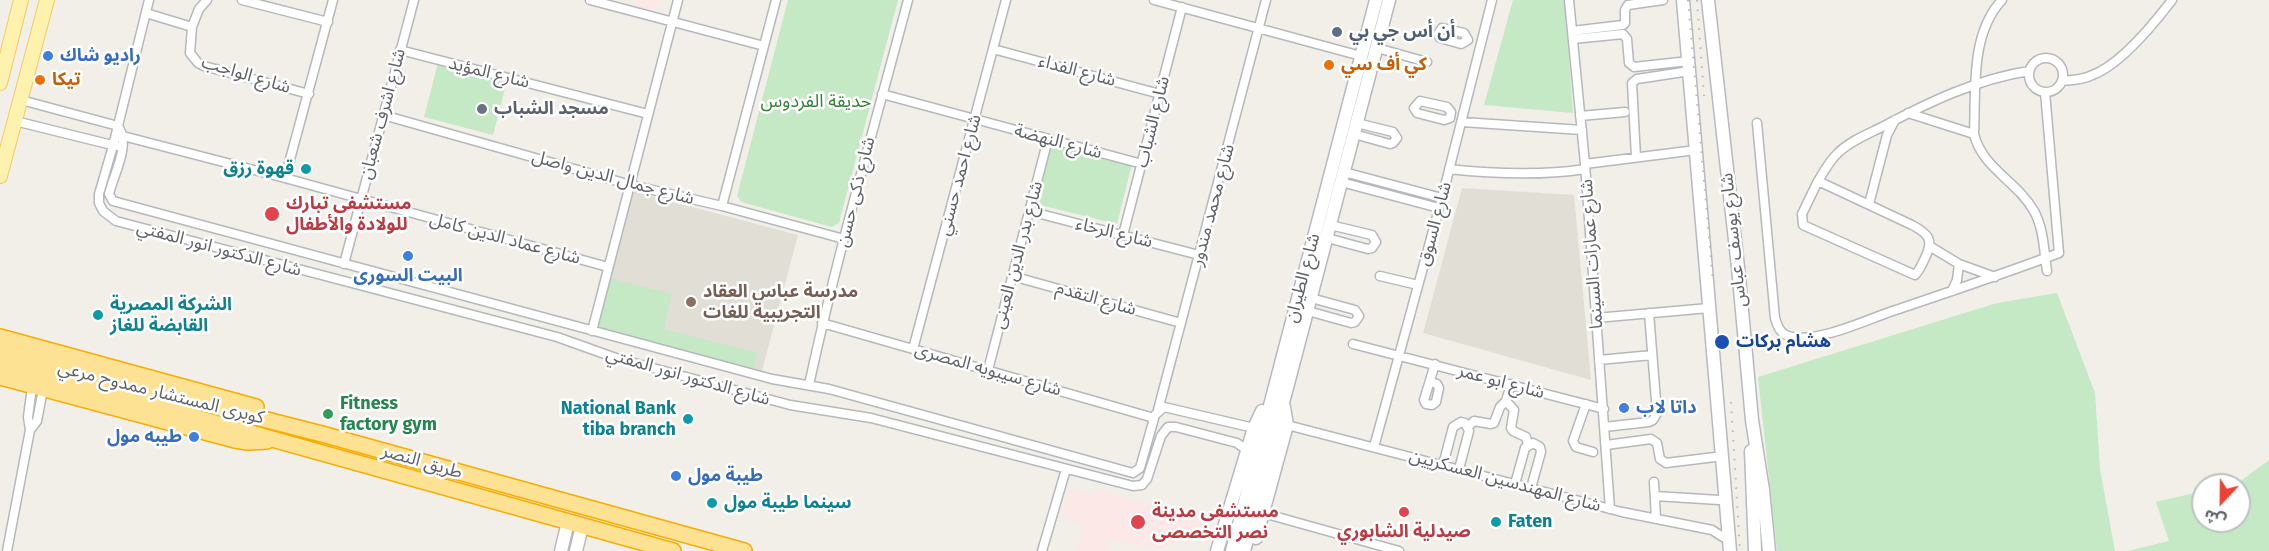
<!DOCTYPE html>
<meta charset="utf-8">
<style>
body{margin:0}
#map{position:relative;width:2269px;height:551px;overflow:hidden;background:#f1efe8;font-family:"Fira Sans","Noto Sans Arabic",sans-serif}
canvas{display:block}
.north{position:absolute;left:2191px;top:473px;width:60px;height:60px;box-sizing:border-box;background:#fff;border:2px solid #bfc1c3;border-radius:50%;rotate:202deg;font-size:16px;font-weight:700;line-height:24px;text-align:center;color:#5f6368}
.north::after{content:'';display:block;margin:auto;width:21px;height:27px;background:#ea4335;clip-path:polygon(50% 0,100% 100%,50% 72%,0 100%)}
</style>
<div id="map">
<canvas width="2269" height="551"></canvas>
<div class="north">ش</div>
</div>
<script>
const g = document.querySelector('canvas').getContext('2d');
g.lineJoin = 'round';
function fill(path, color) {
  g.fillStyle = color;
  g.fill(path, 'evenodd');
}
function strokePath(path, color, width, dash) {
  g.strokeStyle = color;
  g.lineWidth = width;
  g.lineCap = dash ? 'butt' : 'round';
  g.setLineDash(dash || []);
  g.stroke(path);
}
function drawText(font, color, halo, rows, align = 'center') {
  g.font = font + ' "Fira Sans","Noto Sans Arabic",sans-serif';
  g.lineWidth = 5;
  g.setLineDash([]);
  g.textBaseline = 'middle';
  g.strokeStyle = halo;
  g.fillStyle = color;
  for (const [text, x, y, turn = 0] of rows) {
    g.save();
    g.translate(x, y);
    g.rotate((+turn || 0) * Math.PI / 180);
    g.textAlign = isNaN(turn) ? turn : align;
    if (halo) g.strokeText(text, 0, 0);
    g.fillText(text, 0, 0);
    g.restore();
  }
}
fill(new Path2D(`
 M1462 188 1574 195 1591 380 1423 333Z
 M632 191 798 235 762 371 596 327Z`), '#e1ded6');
fill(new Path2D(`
 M636 0H659L655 11 635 6Z
 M1068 488 1093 495 1095 489 1202 519 1201 525 1209 528 1158 549 1107 539 1110 551H1077L1084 525 1062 518Z`), '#fce8e6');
fill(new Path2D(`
 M788 0H898L839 223 832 227 741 202 737 196Z
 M1513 0H1565L1573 113 1484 105Z
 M438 63 507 81 493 135 424 117Z
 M1052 143 1132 164 1117 224 1036 204Z
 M609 278 672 294 664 329 757 353 753 369 596 327Z
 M2057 293 2095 393 2100 469 2115 551H1777L1758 377 1997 303Z
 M2269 460V551H2128L2169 541 2156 502 2203 491V521H2239V485H2231L2238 483Z`), '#c5e8c5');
const street = new Path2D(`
 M149 0 113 146 99 194V203L103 211 116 221 557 337 616 358 790 405 871 418 1133 486 1142 485 1147 479 1161 436 1168 427H1176L1237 443 1248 451
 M242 0 328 22
 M590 0 764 46
 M1154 0 1361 56
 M1569 0 1585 164 1610 509
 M2002 0C1970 34 1976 90 1974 134 1982 168 2017 181 2034 211 2044 229 2044 252 2047 271
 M146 13 192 27 190 53 198 63 204 66 309 94
 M192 27 199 9 207 0
 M1442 28 1464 33 1468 40 1461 44 1440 38 1438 34Z
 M1572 31 1623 25 1625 23V10L1628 5 1663 0
 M1573 39 1623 34 1627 39 1629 63 1634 67 1689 61
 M1377 48 1427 62
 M993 49 1160 94
 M400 50 648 114
 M2029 75a17 17 0 1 1 34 0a17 17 0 1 1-34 0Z
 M2062 81C2072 80 2081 80 2090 76 2120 66 2153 25 2172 0
 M882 94 1142 164
 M21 100 118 126
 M1420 101 1447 107 1451 112 1450 118 1444 120 1417 113 1414 108Z
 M1908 113 1974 134
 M383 115 631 185 722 206 844 239
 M1580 116 1625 112
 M15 121 116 146
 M1462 122 1582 130
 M1757 123 1775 318C1778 328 1781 335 1792 337 1819 342 1864 321 1890 312 1946 293 2003 274 2059 253L2045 92
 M118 126C131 145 114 173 109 194L113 201 772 379 829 389 1133 473 1140 468 1155 415 1164 407 1254 428
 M1354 134 1390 144 1393 143 1397 138 1393 132 1357 123
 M119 135 285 178 608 267
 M1636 157 1632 83 1637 79 1690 71
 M1585 164 1696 150
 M1449 169C1495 174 1540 176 1585 169
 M1344 172 1442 198
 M285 178 333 0
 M1818 181 1912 225C1929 234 1934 240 1925 258 1922 264 1920 270 1915 275L1803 225 1802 214 1817 183C1823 173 1829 161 1838 153 1850 141 1868 134 1882 127 1929 102 1977 79 2029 71
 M1341 182 1439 208
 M1869 204 1887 135 1895 120
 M722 206 776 0
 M1029 211 1199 255
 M1123 235 1182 7
 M1327 238 1368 249 1372 248 1376 242 1372 235 1330 225
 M1931 247 1959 264 1995 277
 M344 264 414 0
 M1012 276 1181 323
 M1380 276 1418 285
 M1952 291 1957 280 1959 264
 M1308 311 1351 323 1355 322 1359 316 1355 310 1311 298
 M1596 318 1709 308
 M822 323 1154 418
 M592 331 678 0
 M1353 344 1604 409
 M913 349 1006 0
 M1599 360 1652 355
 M988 370 1048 139
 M1430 382 1437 384 1439 388 1436 402 1432 405 1426 404 1424 400 1435 364
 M809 385C837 255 874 128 908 0
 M1506 401 1514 410 1511 428 1513 431 1526 437 1528 445
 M1586 404 1573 441 1576 447 1593 452
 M1158 410 1266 0
 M1287 425 1622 512 1712 530 1723 537
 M1468 427 1474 421 1491 424 1494 423 1500 407 1506 401 1511 384
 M1604 427 1649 422 1653 420 1657 413 1649 313
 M30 430 37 421 43 389
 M1606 445 1651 439 1657 443 1660 459 1666 463 1715 457
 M1374 447 1442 198 1492 0
 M1443 465 1453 427 1461 422 1465 423 1469 431 1459 469
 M1654 482 1656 519
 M1515 484 1525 448 1533 443 1540 447 1541 452 1531 488
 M1655 496 1719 500
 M1263 513 1399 551
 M7 551 30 430 28 417 32 387
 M1042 551 1066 469`);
const secondary = new Path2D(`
 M1683 0 1730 551
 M1708 0 1738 267 1752 420 1763 490 1769 551
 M1751 451 1755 551
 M1256 538 1287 425 1284 407
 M561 551 568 522
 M576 551 582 526
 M1217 551 1254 428 1262 411
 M1232 551 1376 0
 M1244 551 1389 0`);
const primary = new Path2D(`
 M0 83 21 0
 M0 176 47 0`);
const highway = new Path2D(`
 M0 337 256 407
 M0 352 322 434 744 551
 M0 363 673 551
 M0 377 235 440 248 442 267 441`);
strokePath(street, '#b5b8bc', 11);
strokePath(secondary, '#b6babf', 15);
strokePath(primary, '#f2c960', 16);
strokePath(highway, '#f9ab00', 18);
strokePath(street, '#fff', 8);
strokePath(secondary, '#fff', 12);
strokePath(primary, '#fff2af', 14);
strokePath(highway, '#fde293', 15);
strokePath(new Path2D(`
 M1688 0 1713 282
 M1697 0 1704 96
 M1731 402 1740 551`), '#b6b7b8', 2, [1.5, 8]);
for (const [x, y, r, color] of [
 [1337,32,6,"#5c6f8a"],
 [48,56,6,"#3f7fe0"],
 [1329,65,6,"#e8710a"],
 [40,80,6,"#e8710a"],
 [482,109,6,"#6b7280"],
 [306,169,6,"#0f9aa8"],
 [272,214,8,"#e0444e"],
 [408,256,6,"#3f7fe0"],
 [691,302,6,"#8d6e63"],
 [98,315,6,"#0f9aa8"],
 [1722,342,8,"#1a4fb4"],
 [1624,408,6,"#3f7fe0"],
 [328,414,6,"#2e9e5b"],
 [688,419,6,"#0f9aa8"],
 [194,437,6,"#3f7fe0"],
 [676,476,6,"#3f7fe0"],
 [712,503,6,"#0f9aa8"],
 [1404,512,6,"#e0444e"],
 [1138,522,8,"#e0444e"],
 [1496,522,6,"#0f9aa8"]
]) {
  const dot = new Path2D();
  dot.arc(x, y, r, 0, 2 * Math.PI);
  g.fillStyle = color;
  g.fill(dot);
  strokePath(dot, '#fff', 2);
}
drawText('bold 18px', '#4e5e75', '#fff', [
 ["أن أس جي بي",1349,32]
], 'left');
drawText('bold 18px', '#366cbe', '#fff', [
 ["راديو شاك",60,56],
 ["البيت السورى",408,276,"center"],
 ["داتا لاب",1636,408],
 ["طيبه مول",182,437,"right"],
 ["طيبة مول",688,476]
], 'left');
drawText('bold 18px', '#c56008', '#fff', [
 ["كي أف سي",1341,65],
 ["تيكا",52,80]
], 'left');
drawText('18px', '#5f6368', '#fff', [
 ["شارع الفداء",1077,71,15],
 ["شارع المؤيد",489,73,14],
 ["شارع الواجب",246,75,17],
 ["شارع اشرف شعبان",383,114,-75],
 ["شارع الشباب",1153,122,-76],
 ["شارع النهضة",1058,142,15],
 ["شارع احمد حسني",960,175,-75],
 ["شارع جمال الدين واصل",613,178,15],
 ["شارع ذكى حسن",856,192,-76],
 ["شارع محمد مندور",1213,205,-75],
 ["شارع السوق",1435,224,-75],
 ["شارع الرخاء",1114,233,14],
 ["شارع عماد الدين كامل",505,239,15],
 ["شارع يوسف عباس",1734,240,-96],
 ["شارع الدكتور انور المفتي",219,249,15],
 ["شارع عمارات السينما",1592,254,-94],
 ["شارع بدر الدين العينى",1018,255,-75],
 ["شارع الطيران",1303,278,-75],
 ["شارع التقدم",1096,299,16],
 ["شارع سيبويه المصرى",988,370,16],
 ["شارع الدكتور انور المفتي",688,377,16],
 ["شارع ابو عمر",1501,382,15],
 ["كوبرى المستشار ممدوح مرعي",161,393,14],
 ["طريق النصر",422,462,16],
 ["شارع المهندسين العسكريين",1505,481,15]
]);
drawText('18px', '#348238', '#fff', [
 ["حديقة الفردوس",816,102]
]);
drawText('bold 18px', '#5b616d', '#fff', [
 ["مسجد الشباب",494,109]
], 'left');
drawText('bold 18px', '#0d838f', '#fff', [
 ["قهوة رزق",294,169,"right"],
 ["الشركة المصرية",110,305],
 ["القابضة للغاز",110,326],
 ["National Bank",676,409,"right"],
 ["tiba branch",676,430,"right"],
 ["سينما طيبة مول",724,503],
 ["Faten",1508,522]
], 'left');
drawText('bold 18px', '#be3a42', '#fff', [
 ["مستشفى تبارك",286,204],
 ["للولادة والأطفال",286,225],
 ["مستشفى مدينة",1152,512],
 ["نصر التخصصى",1152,533],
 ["صيدلية الشابوري",1404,532,"center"]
], 'left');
drawText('bold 18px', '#785e54', '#fff', [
 ["مدرسة عباس العقاد",703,292],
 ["التجريبية للغات",703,313]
], 'left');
drawText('bold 18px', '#164399', '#fff', [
 ["هشام بركات",1736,342]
], 'left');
drawText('bold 18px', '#27864d', '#fff', [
 ["Fitness",340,404],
 ["factory gym",340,425]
], 'left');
</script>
